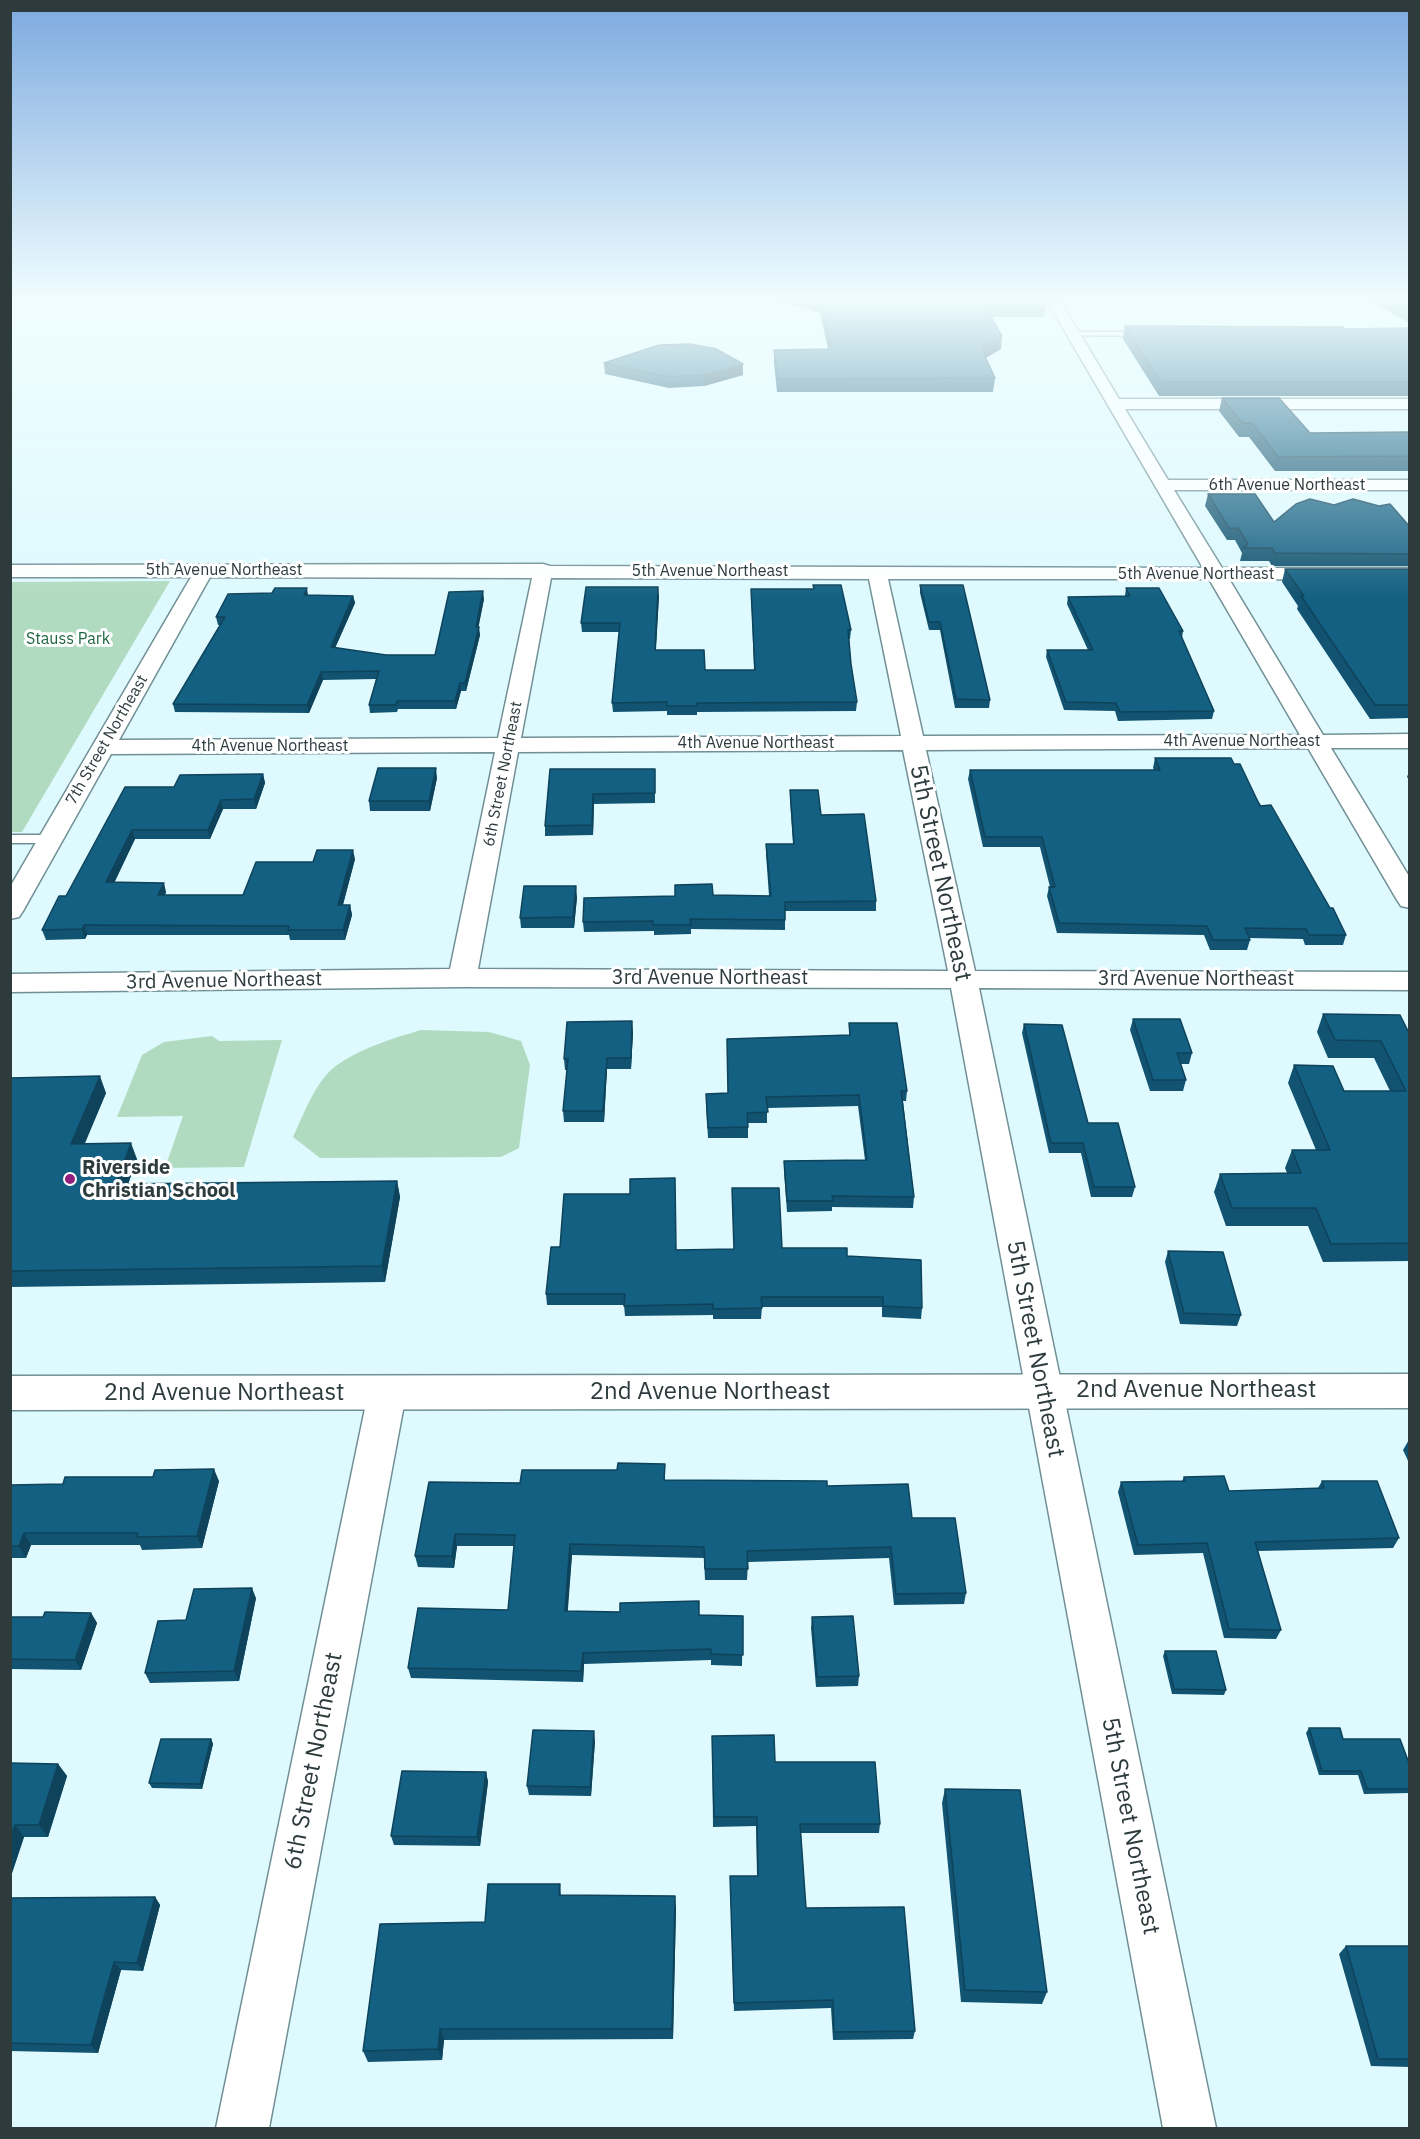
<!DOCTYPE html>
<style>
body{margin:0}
#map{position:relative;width:1420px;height:2139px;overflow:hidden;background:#defafe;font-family:"IBM Plex Sans",sans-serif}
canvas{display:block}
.frame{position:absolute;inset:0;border:12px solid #2d3b3d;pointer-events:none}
</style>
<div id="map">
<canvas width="1420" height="2139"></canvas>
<div class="frame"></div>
</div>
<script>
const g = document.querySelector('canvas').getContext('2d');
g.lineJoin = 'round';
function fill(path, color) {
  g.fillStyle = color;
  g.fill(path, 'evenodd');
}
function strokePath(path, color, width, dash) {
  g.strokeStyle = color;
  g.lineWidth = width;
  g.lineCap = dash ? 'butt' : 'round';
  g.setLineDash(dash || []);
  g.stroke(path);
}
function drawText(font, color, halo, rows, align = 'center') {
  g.font = font + ' "IBM Plex Sans",sans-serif';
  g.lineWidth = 6;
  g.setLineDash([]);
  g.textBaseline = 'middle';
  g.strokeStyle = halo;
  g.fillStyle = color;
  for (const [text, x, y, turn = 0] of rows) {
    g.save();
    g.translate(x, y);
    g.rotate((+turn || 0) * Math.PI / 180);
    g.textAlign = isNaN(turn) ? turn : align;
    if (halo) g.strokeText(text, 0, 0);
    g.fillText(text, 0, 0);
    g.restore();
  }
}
fill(new Path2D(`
 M170 581 22 832H11V582Z
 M421 1030 489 1032 521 1041 530 1065 519 1148 501 1157 320 1158 293 1137C303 1116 314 1085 332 1069 357 1049 391 1039 421 1030Z
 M212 1036 219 1041 282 1040 244 1167 165 1168 183 1116 117 1117 142 1055 164 1042Z`), '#b1dbc0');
const lane = new Path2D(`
 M1072 332H1144L1147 334 1144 336 1070 335Z
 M10 835H51L57 839 51 843H10Z`);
const street = new Path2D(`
 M1046 299H1059L1119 399H1410V409H1125L1168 480H1410V490H1174L1222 568H1410V580L1229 579 1323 735 1410 734V748H1331L1410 878V908L1401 906 1397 900 1308 748 926 750 975 971 1410 972V990L979 988 1216 2128H1163L951 988 462 987 10 992V974L450 969 495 752 111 754 23 911 19 917 10 919V887L191 577H10V565L543 564 550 566 1203 568ZM210 577 532 578 498 738 119 740ZM551 578 869 579 901 736 521 738ZM888 579H1209L1300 735 923 736ZM903 750 948 971 478 969 518 752Z
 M387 1379 400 1383 406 1394 269 2128H216L368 1394 374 1383Z`);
const secondary = new Path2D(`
 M1410 1374V1408L10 1410V1376Z`);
strokePath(lane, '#709095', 3);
strokePath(street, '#709095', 3);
strokePath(secondary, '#709095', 3);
fill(lane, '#fff');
fill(street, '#fff');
fill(secondary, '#fff');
fill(new Path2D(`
 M784 299H1043L1046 304 1044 317H991L1001 349 986 358 995 378 993 392H777L774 363V350L828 349 820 313 783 302Z
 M1367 299H1410V323Z
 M1125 326 1345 329 1410 328V396H1159L1123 339Z
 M604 363 743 364V375L704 386 669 388 605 374Z
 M1222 398 1310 433 1410 432V471H1275L1249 437H1239L1219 411Z
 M1208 494 1274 522 1410 527V566H1272L1269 561H1240L1242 553 1235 540H1227L1205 506Z
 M1285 569H1410V718L1370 719 1297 609 1298 606 1282 582Z
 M813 585 851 630 850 639H849L851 664 857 702 856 711 697 712V715H667V711L613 712 612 703 619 632H582L581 623 659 596 656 650 705 670H754L751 589H813Z
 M920 585 990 700 989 708H955L940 630H929L920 593Z
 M1126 588 1183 631 1182 638 1214 711 1212 719 1118 721 1115 711 1064 710 1046 657 1047 650H1088L1067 604 1068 597 1125 596Z
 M308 595 353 596 355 603 335 648 386 655H435L484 599 478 627 480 635 466 691H461L456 709H398L397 712 370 713 369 705 376 679 323 680 309 713 175 712 173 704 221 625H218L216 617Z
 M1155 758 1234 764 1346 935 1343 945H1305L1303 939 1249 938 1250 940 1247 950H1210L1204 935 1057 933 1047 896 1049 887H1050L1040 847H983L968 779 970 770H1154L1153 768Z
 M550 769H655V803L594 804 593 835 545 836V826Z
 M1410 769V781L1407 777Z
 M263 774 265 783 256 809H223L210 839H135L114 882 166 892 165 895H243L313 862 355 859 343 905H350L352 915 345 940H290L289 935H87L85 939 46 940 42 930 66 896 174 787Z
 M437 778 430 811H370L369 801Z
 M790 790 821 815 876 901V911H785V930L691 929V934L654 935V931L584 932 583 922 713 895 769 896 766 854V844H793L790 800Z
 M577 897 574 928H521L520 918Z
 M1323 1014 1410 1035V1261L1323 1262 1308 1226H1226L1214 1192 1220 1174 1287 1173 1285 1168 1292 1150H1316L1288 1083 1294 1065 1344 1091H1390L1374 1058H1328L1317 1032Z
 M1133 1019 1192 1053 1189 1064H1181L1186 1080 1183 1091H1150L1130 1030Z
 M849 1023 907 1091 906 1101H903L914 1197 913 1208 832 1207V1211L787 1212 784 1171V1161L865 1160 858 1106 767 1108V1123H748V1138H708L706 1104 849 1035Z
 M1024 1024 1088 1123 1135 1187 1132 1197H1091L1081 1153H1049L1022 1033Z
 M633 1032 631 1069H607L604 1122H564L563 1111 567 1070H565L564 1059Z
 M10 1078 106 1093 84 1144 137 1159 128 1184 397 1181 400 1197 385 1282 10 1287Z
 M732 1188 782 1248 847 1256 922 1308 921 1319 882 1317V1307H762L761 1319H713V1315L625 1316 624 1305H547L546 1294 676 1250 734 1249Z
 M1168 1251 1241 1315 1237 1326 1180 1324 1165 1262Z
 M1410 1438V1465L1403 1450Z
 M665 1475V1480L827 1486 912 1518 966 1593 964 1604 894 1605 889 1558 748 1562 747 1580H705L704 1558 572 1555 567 1611 743 1616 742 1666 711 1665V1660L584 1664 583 1682 411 1678 408 1668 508 1610 514 1546H457L454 1568 418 1567 415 1556 520 1483Z
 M1184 1477 1229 1491 1318 1488 1322 1481 1399 1538 1393 1548 1258 1551 1281 1630 1276 1639 1224 1638 1203 1553 1134 1555 1118 1492 1121 1482 1182 1481Z
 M219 1481 202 1548 142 1550 140 1545H31L26 1558H10V1485Z
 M256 1598 239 1681 150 1683 145 1673 186 1620Z
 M91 1613 97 1623 81 1670 10 1669V1617H43Z
 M812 1617 859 1676 858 1686 816 1687 811 1628Z
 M1165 1651 1226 1690 1224 1695 1172 1694 1163 1656Z
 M1309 1728 1343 1739 1410 1766V1793L1364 1794 1358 1775H1319L1306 1733Z
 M712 1736 775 1762 880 1824 879 1833H801L806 1908 915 2031 913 2039 833 2040 831 2008 734 2011 730 1876H757L756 1826 713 1827Z
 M211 1739 213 1744 202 1789 152 1788 149 1783Z
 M595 1741 591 1796 529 1795 527 1786Z
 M10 1763 58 1764 67 1776 48 1837H24L10 1879Z
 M486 1772 488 1782 480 1846 394 1845 391 1836Z
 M945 1789 1047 1992 1042 2004 961 2002 942 1803Z
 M560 1884 561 1895 676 1908 673 2039 444 2040 442 2060 368 2062 363 2051 485 1922Z
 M155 1897 160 1905 143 1971 121 1970 98 2053 10 2051V1898Z
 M1346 1946H1410V2067L1371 2066 1339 1954Z`), '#115370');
fill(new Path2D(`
 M1002 336 1001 349 980 361 981 348Z
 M743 364V375L704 386V375Z
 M658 587 659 596 655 659V650Z
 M307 588 308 595H304Z
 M483 591 484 599 477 635 476 627Z
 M353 596 355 603 332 655 331 647Z
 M479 627 480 635 466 691 465 683Z
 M321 672 323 680 309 713 307 705Z
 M460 683 461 691 456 709 455 701Z
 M436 768 437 778 430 811 429 801Z
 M263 774 265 783 256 809 254 799Z
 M593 794 594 804 593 835 592 825Z
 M221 800 223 809 210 839 208 830Z
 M132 830 135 839 110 892 106 882Z
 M353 850 355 859 340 915 338 905Z
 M164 883 166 892 161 904 158 895Z
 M576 886 577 897 574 928 573 917Z
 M350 905 352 915 345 940 343 930Z
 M84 925 87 935 85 939 82 929Z
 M632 1021 633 1032 631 1069V1058Z
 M607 1058V1069L604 1122 603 1111Z
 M100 1076 106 1093 78 1160 71 1144Z
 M131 1143 137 1159 122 1201 116 1184Z
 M397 1181 400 1197 385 1282 382 1266Z
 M214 1469 219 1481 202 1548 197 1536Z
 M24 1533 31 1545 26 1558 19 1546Z
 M455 1534 457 1546 454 1568 452 1556Z
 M570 1544 572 1555 567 1622 565 1611Z
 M252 1588 256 1598 239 1681 234 1671Z
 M91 1613 97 1623 81 1670 75 1660Z
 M583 1653 584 1664 583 1682 581 1671Z
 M594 1731 595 1741 591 1796 590 1787Z
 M211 1739 213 1744 202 1789 200 1784Z
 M58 1764 67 1776 48 1837 39 1825Z
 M486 1772 488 1782 480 1846 477 1837Z
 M15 1825 24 1837 10 1879V1838Z
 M675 1896 676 1908 673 2039 672 2029Z
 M155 1897 160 1905 143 1971 137 1963Z
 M114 1962 121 1970 98 2053 91 2045Z
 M440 2029 444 2040 442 2060 438 2049Z`), '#0e435b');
const building = new Path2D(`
 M817 299H1043L1046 304 984 305 1002 336 981 348 995 378 778 379 774 350 832 349 820 301Z
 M1393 299H1410V308Z
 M1125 326 1343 327 1345 329 1410 328V382H1161Z
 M690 344 716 349 743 364 704 375 669 377 604 363 659 345Z
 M1222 398H1279L1310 433 1410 432V456L1278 457 1252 423H1242Z
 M1208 494H1255L1274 522 1296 504 1310 499 1334 505 1353 499 1379 506 1390 504 1410 527V554L1275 553 1272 548H1243L1248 544 1238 528H1229Z
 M1285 569H1410V705H1375L1301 596H1304Z
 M813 585H841L851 630H848L851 664 857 702 697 703V706H667V702L612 703 620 623H581L586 587H658L655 650H704L705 670H755L751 589H814Z
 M920 585H963L990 700 956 699 940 622H929Z
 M275 588H307L304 595 353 596 331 647 386 655H435L449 592 483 591 476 627H479L465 683H460L455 701H397L396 705H369L379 671 321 672 307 705 173 704 225 617H216L228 594 272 593Z
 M1126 588H1159L1183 631H1179L1214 711 1120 712 1116 703 1066 702 1047 650H1093L1068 597 1130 596Z
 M1155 758H1231L1234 764H1240L1260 806 1271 805 1330 908H1333L1346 935H1309L1306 929 1245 928 1250 940H1213L1207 926 1059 923 1049 887H1055L1042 837H985L970 770H1160Z
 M378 768H436L429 801H369Z
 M550 769H655V793L593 794 592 825 545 826Z
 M263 774 254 799 221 800 208 830H132L106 882 164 883 158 895H243L256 862H313L317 850H353L338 905H350L343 930H288L289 926 84 925 82 929 42 930 59 896H66L125 787H174L180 775Z
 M790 790H818L821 815 864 814 876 901 785 902V920L690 919 691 925H653V921L583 922 584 898 675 896V885L712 884 713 895 771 896 766 844H794Z
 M524 886H576L573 917 520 918Z
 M1323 1014 1400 1015 1410 1035V1243L1331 1244 1316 1208H1232L1220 1174 1301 1173 1292 1150H1330L1294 1065 1333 1066 1344 1091H1406L1381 1041 1335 1040Z
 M1133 1019H1180L1192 1053H1177L1186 1080H1153Z
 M632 1021 631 1058H607L603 1111H563L568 1059H564L567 1022Z
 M849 1023H897L907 1091H901L914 1197 832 1196 833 1201H787L784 1161 867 1160 859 1095 766 1097 768 1112 747 1113 748 1127 708 1128 706 1094 728 1093 727 1039 850 1035Z
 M1024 1024 1062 1025 1088 1123H1118L1135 1187H1094L1083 1143H1051Z
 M100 1076 71 1144 131 1143 116 1184 397 1181 382 1266 10 1271V1078Z
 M675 1178 676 1250 734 1249 732 1188H779L782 1248H847V1256L921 1260 922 1308 883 1306V1297H761L762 1308 713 1309V1304L624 1306 625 1294H546L551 1247H560L564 1194H630V1179Z
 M1168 1251 1223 1252 1241 1315 1184 1313Z
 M618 1463 665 1464 664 1480 827 1481V1486L908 1484 912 1518H955L966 1593 896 1594 891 1547 747 1551 748 1569H705L704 1547 570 1544 565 1611 620 1612V1603L699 1601V1615L743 1616V1655L711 1654V1649L583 1653 581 1671 408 1668 418 1608 508 1610 515 1535 455 1534 452 1556H415L429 1482 520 1483 522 1470H617Z
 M214 1469 197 1536 136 1537 138 1533H24L19 1546H10V1485L63 1484 65 1477H153L155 1470Z
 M1224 1476 1229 1491 1324 1488 1322 1481H1377L1399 1538 1255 1542 1281 1630 1229 1629 1207 1543 1138 1545 1121 1482 1185 1481 1184 1477Z
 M252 1588 234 1671 145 1673 158 1621 186 1620 194 1589Z
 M45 1612 91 1613 75 1660 10 1659V1617H43Z
 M853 1616 859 1676 817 1677 812 1617Z
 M1165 1651H1216L1226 1690 1174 1689Z
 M1309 1728H1340L1343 1739H1400L1410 1766V1789H1367L1361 1771H1322Z
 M533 1730 594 1731 590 1787 527 1786Z
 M774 1735 775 1762H875L880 1824H800L806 1908 904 1907 915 2031 834 2032 833 2000 734 2003 730 1876H758L757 1817H714L712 1736Z
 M161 1739H211L200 1784 149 1783Z
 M10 1763 58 1764 39 1825H15L10 1838Z
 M402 1771 486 1772 477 1837 391 1836Z
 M945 1789 1020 1790 1047 1992 965 1990Z
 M488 1884H560L559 1895 675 1896 672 2029H440L438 2049 363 2051 380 1924 485 1922Z
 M155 1897 137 1963 114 1962 91 2045 10 2043V1898Z
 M1346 1946H1410V2059H1378Z`);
fill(building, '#146082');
strokePath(building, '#0e435b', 1.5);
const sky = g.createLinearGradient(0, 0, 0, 599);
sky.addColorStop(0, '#7caadf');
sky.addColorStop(0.5, '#f0fdff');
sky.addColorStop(1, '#f0fdff00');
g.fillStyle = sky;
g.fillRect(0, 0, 1420, 599);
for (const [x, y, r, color] of [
 [70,1179,6,"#921e7d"]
]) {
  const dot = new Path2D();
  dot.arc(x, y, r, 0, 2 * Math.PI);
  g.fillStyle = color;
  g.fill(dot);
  strokePath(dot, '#fff', 2);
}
drawText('16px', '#2d3b3d', '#fff', [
 ["6th Avenue Northeast",1287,485],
 ["5th Avenue Northeast",224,570],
 ["5th Avenue Northeast",710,571],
 ["5th Avenue Northeast",1196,574],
 ["7th Street Northeast",107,740,-60],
 ["4th Avenue Northeast",1242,741],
 ["4th Avenue Northeast",756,743],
 ["4th Avenue Northeast",270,746],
 ["6th Street Northeast",503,774,-79]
]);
drawText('16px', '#1e6741', '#fff', [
 ["Stauss Park",68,639]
]);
drawText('20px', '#2d3b3d', '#fff', [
 ["3rd Avenue Northeast",710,978],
 ["3rd Avenue Northeast",1196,979],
 ["3rd Avenue Northeast",224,981,-1]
]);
drawText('bold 20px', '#2d3b3d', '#fff', [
 ["Riverside",82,1168],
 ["Christian School",82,1191]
], 'left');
drawText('24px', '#2d3b3d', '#fff', [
 ["5th Street Northeast",940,873,78],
 ["5th Street Northeast",1035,1349,79],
 ["2nd Avenue Northeast",1196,1390],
 ["2nd Avenue Northeast",710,1392],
 ["2nd Avenue Northeast",224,1393],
 ["6th Street Northeast",314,1761,-79],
 ["5th Street Northeast",1130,1826,79]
]);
</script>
